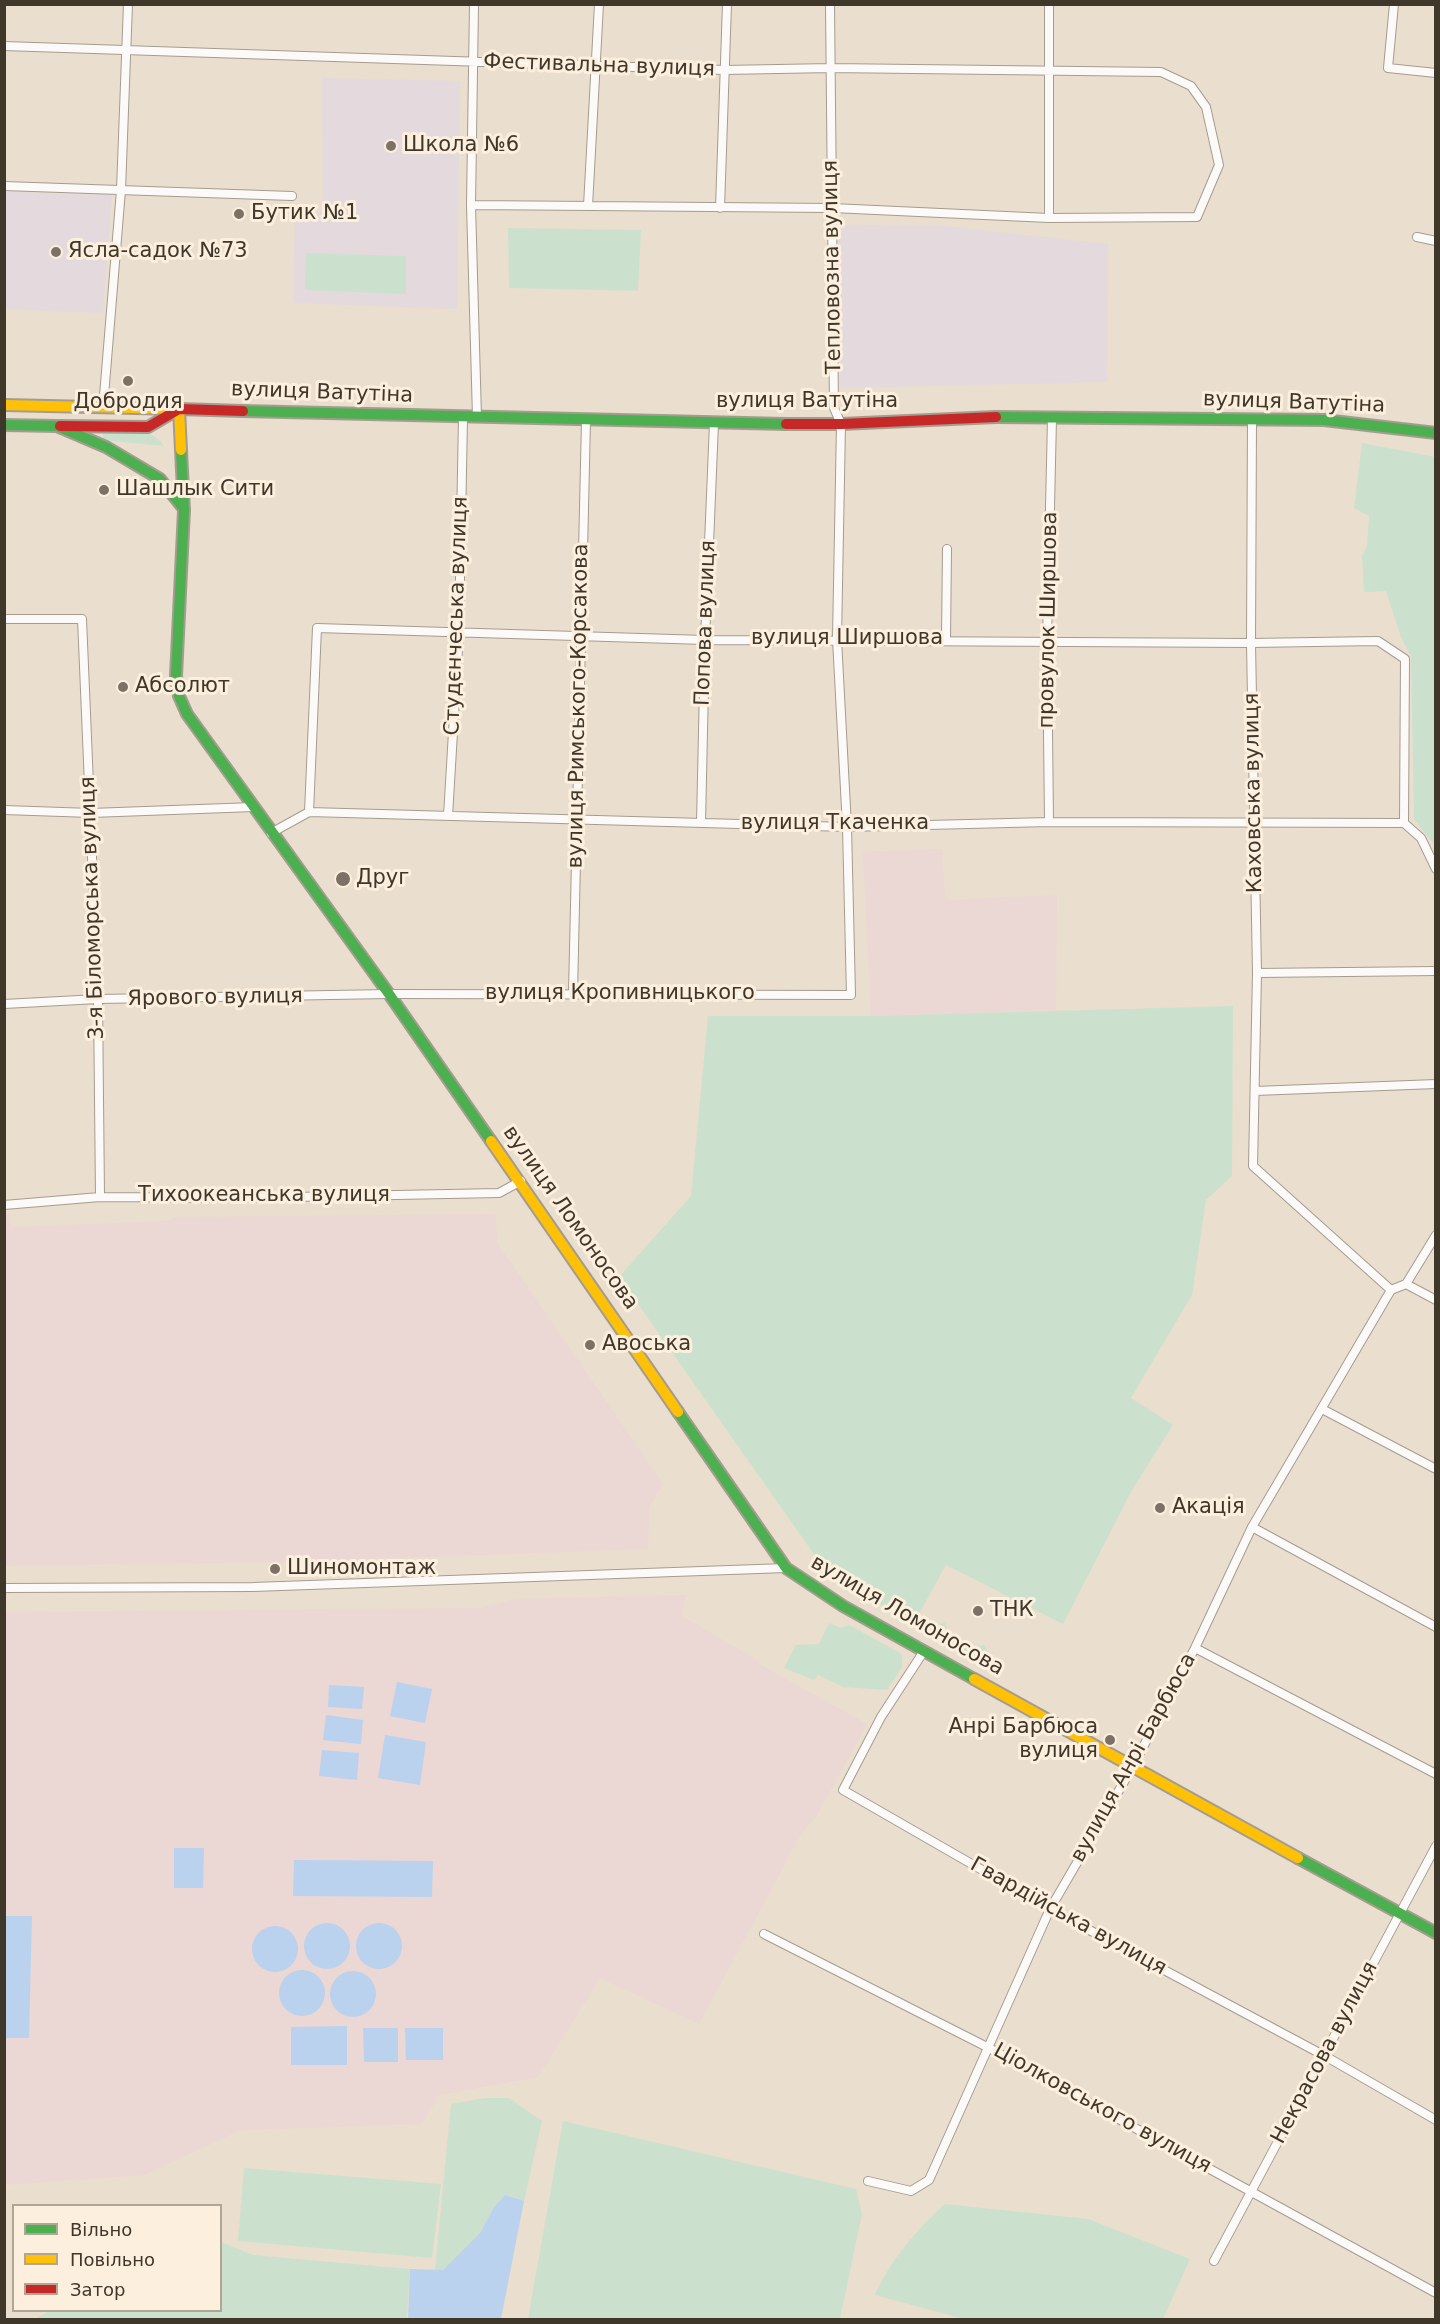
<!DOCTYPE html>
<meta charset="utf-8">
<style>
body{margin:0}
#map{position:relative;width:1440px;height:2324px;overflow:hidden;background:#eadece;font-family:"DejaVu Sans",sans-serif}
canvas{display:block}
.frame{position:absolute;inset:0;border:6px solid #40372b;pointer-events:none}
.legend{position:absolute;left:12px;top:2204px;width:210px;height:108px;box-sizing:border-box;background:#fcefdd;border:2px solid #b1a596;margin:0;padding:8px 10px;list-style:none;font-size:18px;color:#40372b}
.legend li{display:flex;align-items:center;gap:12px;height:30px}
.legend b{width:30px;border:2px solid #b1a596}
</style>
<div id="map">
<canvas width="1440" height="2324"></canvas>
<div class="frame"></div>
<ul class="legend">
<li><b style="height:8px;background:#4caf50"></b>Вільно</li>
<li><b style="height:8px;background:#ffc107"></b>Повільно</li>
<li><b style="height:8px;background:#c62828"></b>Затор</li>
</ul>
</div>
<script>
const g = document.querySelector('canvas').getContext('2d');
g.lineJoin = 'round';
function fill(path, color) {
  g.fillStyle = color;
  g.fill(path, 'evenodd');
}
function strokePath(path, color, width, dash) {
  g.strokeStyle = color;
  g.lineWidth = width;
  g.lineCap = dash ? 'butt' : 'round';
  g.setLineDash(dash || []);
  g.stroke(path);
}
function drawText(font, color, halo, rows, align = 'center') {
  g.font = font + ' "DejaVu Sans",sans-serif';
  g.lineWidth = 6;
  g.setLineDash([]);
  g.textBaseline = 'middle';
  g.strokeStyle = halo;
  g.fillStyle = color;
  for (const [text, x, y, turn = 0] of rows) {
    g.save();
    g.translate(x, y);
    g.rotate((+turn || 0) * Math.PI / 180);
    g.textAlign = isNaN(turn) ? turn : align;
    if (halo) g.strokeText(text, 0, 0);
    g.fillText(text, 0, 0);
    g.restore();
  }
}
fill(new Path2D(`
 M942 849 945 900 1057 895 1056 1010 871 1016 863 852Z
 M4 1214H10L11 1227 169 1221 175 1217 495 1214 498 1244 663 1484 649 1507 648 1549 282 1562 5 1566Z
 M686 1595 682 1616 757 1660 761 1665 867 1724 817 1815 802 1832 699 2024 600 1978 538 2077 439 2095 422 2124 241 2130 144 2175 5 2185V1612L482 1608 516 1599Z`), '#ebd7d4');
fill(new Path2D(`
 M322 78 460 81 457 309 293 303 295 211 323 212Z
 M5 192 112 194 103 313 5 309Z
 M838 225 943 226 1108 244 1107 382 840 388Z`), '#e4d9dd');
fill(new Path2D(`
 M508 228 641 230 638 291 509 288Z
 M306 253 406 256V294L305 290Z
 M103 431C122 432 152 426 164 446L103 440Z
 M1362 443 1435 457V846L1414 819 1411 657 1401 637 1386 591 1364 592 1362 555 1367 546 1369 516 1354 508Z
 M1233 1006 1232 1176 1206 1200 1192 1295 1131 1398 1173 1425 1132 1490 1063 1624 946 1565 914 1623 862 1594 816 1557 619 1277 691 1196 708 1016H871Z
 M829 1623 840 1628 849 1625 902 1654V1667L887 1690 843 1687 818 1675 814 1680 784 1668 796 1645 819 1644Z
 M945 1623 948 1632 973 1647 984 1645 987 1650 988 1668 928 1636 932 1625Z
 M485 2098H509L542 2121 524 2201 505 2195 494 2207 480 2233 443 2270H435L451 2104Z
 M563 2121 856 2189 862 2214 840 2319H528Z
 M244 2168 441 2184 432 2258 238 2241Z
 M945 2204 1088 2219 1190 2259 1163 2319H964L875 2295C889 2262 918 2228 945 2204Z
 M221 2242 253 2255 410 2269 407 2319H35L51 2310H220Z`), '#cbe1cd');
fill(new Path2D(`
 M397 1682 432 1689 425 1723 390 1716Z
 M329 1685 364 1687 362 1709 328 1707Z
 M326 1715 363 1720 361 1744 323 1740Z
 M385 1735 426 1742 420 1785 378 1778Z
 M322 1750 359 1753 357 1780 319 1776Z
 M174 1848H204L203 1888H174Z
 M294 1860 433 1861 432 1897 293 1896Z
 M5 1916H32L29 2038H5Z
 M304 1946a23 23 0 1 1 46 0a23 23 0 1 1-46 0Z
 M356 1946a23 23 0 1 1 46 0a23 23 0 1 1-46 0Z
 M252 1949a23 23 0 1 1 46 0a23 23 0 1 1-46 0Z
 M279 1993a23 23 0 1 1 46 0a23 23 0 1 1-46 0Z
 M330 1994a23 23 0 1 1 46 0a23 23 0 1 1-46 0Z
 M347 2026V2065H291V2027Z
 M363 2028H398V2062H364Z
 M405 2028H443V2060H406Z
 M505 2195 524 2201 501 2319H408L410 2269 443 2270 480 2233 494 2207Z`), '#bad2ed');
const street = new Path2D(`
 M474 4 471 205 477 417
 M1049 4V218
 M1394 4 1388 68 1436 73
 M4 46 724 70 831 68 1161 72 1191 86 1206 107 1219 165 1197 217 1049 218 832 208 471 205
 M4 186 292 196
 M588 206 599 4
 M720 208 727 4
 M1417 237 1436 241
 M103 408 121 190 128 4
 M1252 419 1251 643 1257 973 1253 1166 1391 1290 1406 1284 1436 1300
 M4 619H82L98 999 100 1197
 M946 639 947 549
 M4 810 91 813 254 807
 M309 812 317 628 705 640 1251 643 1378 641 1405 659 1404 823
 M448 816 459 632 463 417
 M1049 822 1047 641 1052 418
 M701 823 705 640 714 423
 M1404 823 1421 838 1436 869
 M271 833 309 812 847 827 1049 822 1404 823
 M1257 973 1436 971
 M573 993 586 420
 M4 1004 98 999 389 994 851 995 847 827 837 639 841 424 834 408 830 4
 M1255 1091 1436 1084
 M4 1205 100 1197 241 1198 499 1193 521 1181
 M1406 1284 1436 1235
 M1322 1409 1436 1469
 M1252 1527 1436 1627
 M4 1588 253 1587 786 1568
 M1195 1648 1436 1774
 M924 1651 881 1717 843 1790 1050 1909 1325 2056 1436 2120
 M764 1934 989 2048 1436 2293
 M868 2181 911 2191 929 2180 1050 1909 1132 1768 1195 1648 1252 1527 1391 1290
 M1214 2261 1436 1846`);
const fast = new Path2D(`
 M243 411 786 424
 M996 417 1324 420 1436 433
 M4 425 57 426 106 447 160 479 184 509
 M181 450 184 510 176 676 179 696 187 714 389 994 491 1141
 M678 1412 786 1568 843 1606 974 1679
 M1298 1858 1436 1933`);
const slow = new Path2D(`
 M4 405 179 409 181 450
 M491 1141 678 1412
 M974 1679 1298 1858`);
const jam = new Path2D(`
 M786 424H841L996 417
 M60 426 148 427 179 409 243 411`);
strokePath(street, '#a59c90', 10);
strokePath(fast, '#a59c90', 14);
strokePath(slow, '#a59c90', 14);
strokePath(jam, '#a59c90', 14);
strokePath(street, '#fcfaf8', 8);
strokePath(fast, '#4caf50', 10);
strokePath(slow, '#ffc107', 10);
strokePath(jam, '#c62828', 10);
for (const [x, y, r, color] of [
 [391,146,6,"#7c7164"],
 [239,214,6,"#7c7164"],
 [56,252,6,"#7c7164"],
 [128,381,6,"#7c7164"],
 [104,490,6,"#7c7164"],
 [123,687,6,"#7c7164"],
 [343,879,8,"#7c7164"],
 [590,1345,6,"#7c7164"],
 [1160,1508,6,"#7c7164"],
 [275,1569,6,"#7c7164"],
 [978,1611,6,"#7c7164"],
 [1110,1740,6,"#7c7164"]
]) {
  const dot = new Path2D();
  dot.arc(x, y, r, 0, 2 * Math.PI);
  g.fillStyle = color;
  g.fill(dot);
  strokePath(dot, '#fcefdd', 2);
}
drawText('21px', '#40372b', '#fcefdd', [
 ["Фестивальна вулиця",599,66,2],
 ["Тепловозна вулиця",833,267,-91],
 ["вулиця Ватутіна",322,393,2],
 ["вулиця Ватутіна",807,402],
 ["вулиця Ватутіна",1294,403,2],
 ["Студєнчеська вулиця",457,616,-88],
 ["провулок Ширшова",1049,620,-89],
 ["Попова вулиця",706,623,-88],
 ["вулиця Ширшова",847,639],
 ["вулиця Римського-Корсакова",579,706,-89],
 ["Каховська вулиця",1254,793,-91],
 ["вулиця Ткаченка",835,824],
 ["3-я Біломорська вулиця",93,908,-92],
 ["вулиця Кропивницького",620,994],
 ["Ярового вулиця",215,998,-1],
 ["Тихоокеанська вулиця",264,1196],
 ["вулиця Ломоносова",570,1218,55],
 ["вулиця Ломоносова",907,1616,30],
 ["вулиця Анрі Барбюса",1134,1758,-61],
 ["Гвардійська вулиця",1068,1917,29],
 ["Некрасова вулиця",1325,2053,-62],
 ["Ціолковського вулиця",1102,2109,29]
]);
drawText('21px', '#40372b', '#fcefdd', [
 ["Школа №6",403,146],
 ["Бутик №1",251,214],
 ["Ясла-садок №73",68,252],
 ["Добродия",128,403,"center"],
 ["Шашлык Сити",116,490],
 ["Абсолют",135,687],
 ["Друг",356,879],
 ["Авоська",602,1345],
 ["Акація",1172,1508],
 ["Шиномонтаж",287,1569],
 ["ТНК",990,1611],
 ["Анрі Барбюса",1098,1728,"right"],
 ["вулиця",1098,1752,"right"]
], 'left');
</script>
